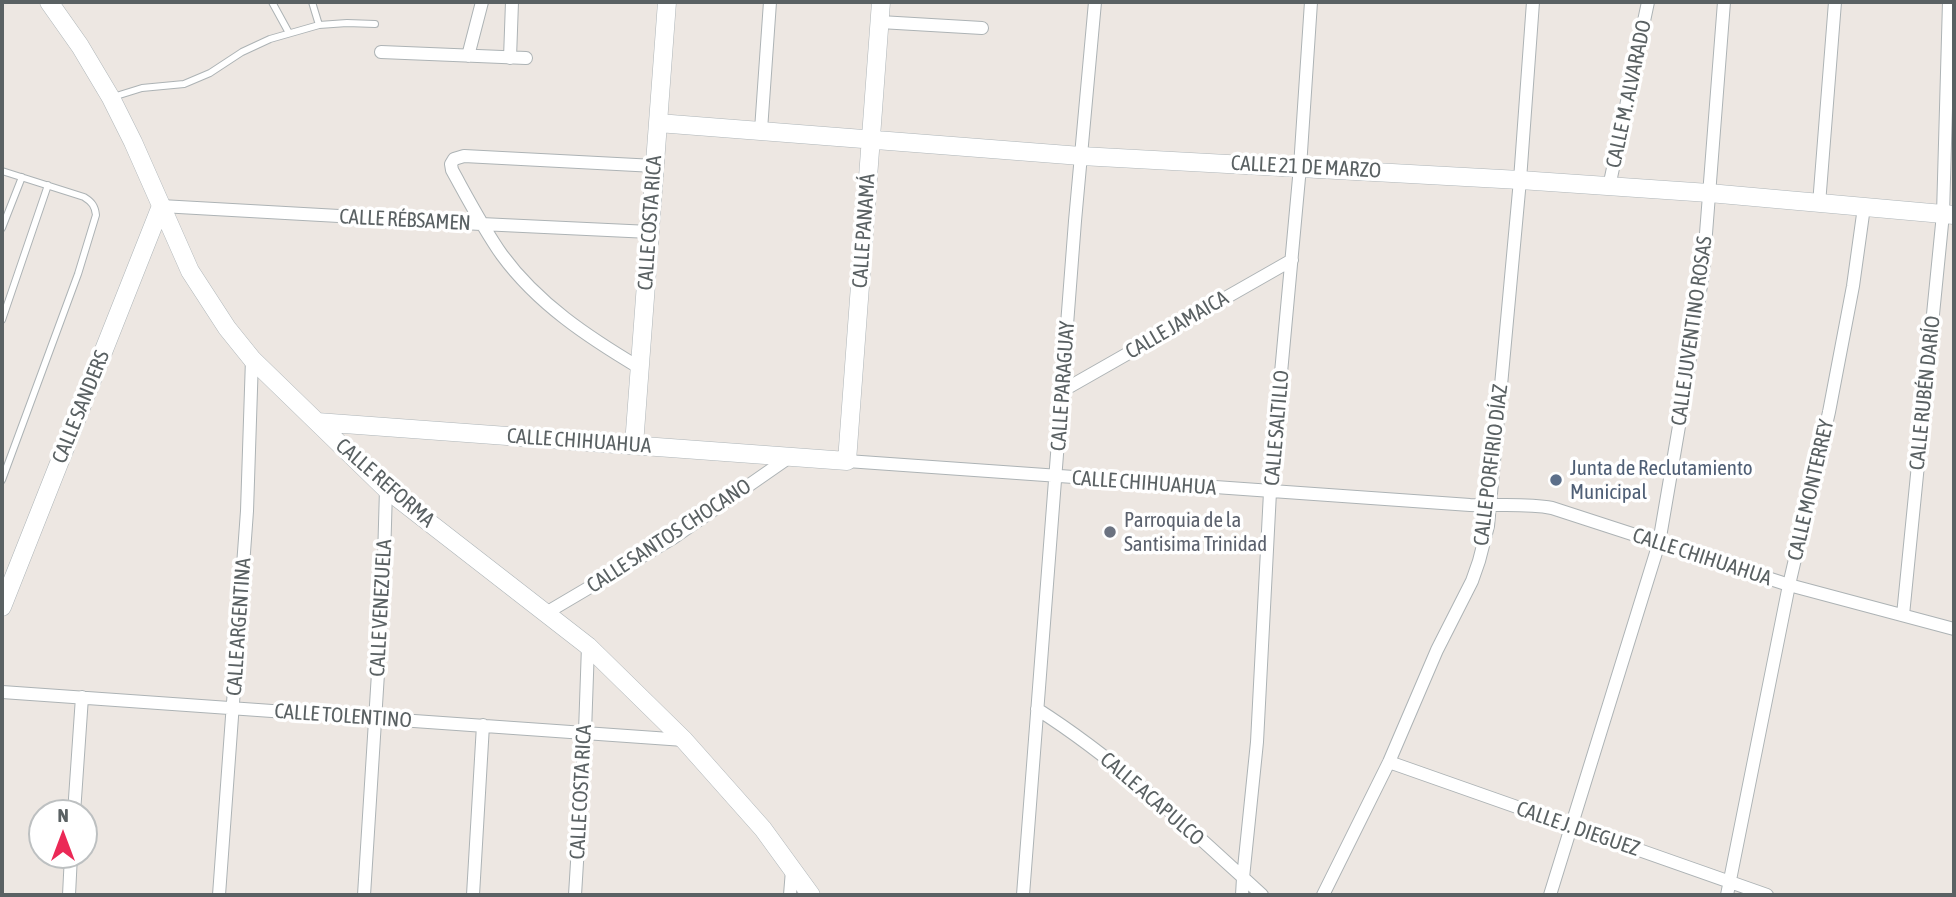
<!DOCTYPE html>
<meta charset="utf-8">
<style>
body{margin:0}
#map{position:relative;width:1956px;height:897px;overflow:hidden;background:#ede7e2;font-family:"Asap Condensed",sans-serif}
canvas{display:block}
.frame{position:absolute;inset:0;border:4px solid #5a6163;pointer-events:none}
.north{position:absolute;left:28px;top:799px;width:70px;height:70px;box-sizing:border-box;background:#fff;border:2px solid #bdc0c1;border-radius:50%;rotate:0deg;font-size:19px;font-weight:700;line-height:28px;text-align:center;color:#5a6163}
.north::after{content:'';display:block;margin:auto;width:24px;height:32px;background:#eb2956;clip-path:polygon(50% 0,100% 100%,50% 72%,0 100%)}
</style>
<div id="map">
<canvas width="1956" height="897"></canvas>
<div class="frame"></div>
<div class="north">N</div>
</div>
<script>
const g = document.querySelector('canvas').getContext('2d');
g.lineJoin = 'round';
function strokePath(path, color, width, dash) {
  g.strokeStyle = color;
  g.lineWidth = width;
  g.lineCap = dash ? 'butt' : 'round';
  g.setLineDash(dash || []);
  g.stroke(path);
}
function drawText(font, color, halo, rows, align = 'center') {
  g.font = font + ' "Asap Condensed",sans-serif';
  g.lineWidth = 7;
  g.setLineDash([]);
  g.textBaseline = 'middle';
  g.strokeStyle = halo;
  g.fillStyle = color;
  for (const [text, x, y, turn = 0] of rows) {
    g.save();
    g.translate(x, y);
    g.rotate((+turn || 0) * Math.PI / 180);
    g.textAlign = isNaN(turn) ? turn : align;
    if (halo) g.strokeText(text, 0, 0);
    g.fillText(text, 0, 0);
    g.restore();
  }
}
const lane = new Path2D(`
 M272 2 289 33
 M312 2 319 25
 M113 97 142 88 184 84 210 73 242 52 270 39 319 25 347 23 375 24
 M2 171 84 197C92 202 95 206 96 215L78 274 2 480
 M2 228 22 177
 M2 320 48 185`);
const street = new Path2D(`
 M880 22 982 28
 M381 52 526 58
 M468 56 482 2
 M510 58 512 2
 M761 130 770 2
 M1609 187 1648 2
 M1819 204 1835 2
 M161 206 481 224 650 232
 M640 368C588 337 538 304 502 255 483 228 468 199 452 170L451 164 454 159 464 156 655 166
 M1062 391 1292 260
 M847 461 1470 505C1498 506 1525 503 1552 508L1789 585 1954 629
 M546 613 673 538 791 456
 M1903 615 1943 214 1949 2
 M2 692 684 740
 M1037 709C1120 762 1190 829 1262 895
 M1389 762 1767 895
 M74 813 82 697
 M69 895 71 855
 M219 895 247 511 252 359
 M364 895 383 594 386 489
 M473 895 483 725
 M575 895 585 732 588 646
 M790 895 792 870
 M1023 895 1075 221 1095 2
 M1242 895 1243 878 1257 742 1270 492 1300 167 1311 2
 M1323 895 1389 762 1437 650 1472 581 1479 561 1488 526 1520 180 1533 2
 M1550 895 1659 543 1684 397 1703 272 1724 2
 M1727 895 1789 585 1829 412 1853 286 1864 207`);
const secondary = new Path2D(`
 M49 2 80 46 111 98 133 142 190 271 227 328 252 359 386 489 588 646 684 740 763 829 811 895
 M658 123 1081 156 1520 180 1709 193 1954 215
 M317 422 847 461 881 2
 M634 445 667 2
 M2 607 161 206`);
strokePath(lane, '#adb3b5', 8);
strokePath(street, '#adb3b5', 14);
strokePath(secondary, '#aeb5b8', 19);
strokePath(lane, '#fff', 6);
strokePath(street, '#fff', 12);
strokePath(secondary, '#fff', 18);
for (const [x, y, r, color] of [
 [1556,480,7,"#5c6f8a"],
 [1110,532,7,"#6b7280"]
]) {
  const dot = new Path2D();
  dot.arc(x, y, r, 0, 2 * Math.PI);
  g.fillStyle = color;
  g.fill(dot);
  strokePath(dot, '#fff', 2.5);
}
drawText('21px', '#5a6163', '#fff', [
 ["CALLE M. ALVARADO",1629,94,-78],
 ["CALLE 21 DE MARZO",1306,167,3],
 ["CALLE RÉBSAMEN",405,220,3],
 ["CALLE COSTA RICA",650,223,-86],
 ["CALLE PANAMÁ",864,231,-86],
 ["CALLE JAMAICA",1177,325,-30],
 ["CALLE JUVENTINO ROSAS",1692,331,-82],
 ["CALLE PARAGUAY",1063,386,-86],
 ["CALLE RUBÉN DARÍO",1925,393,-84],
 ["CALLE SANDERS",81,407,-68],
 ["CALLE SALTILLO",1277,428,-85],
 ["CALLE CHIHUAHUA",579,441,4],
 ["CALLE PORFIRIO DÍAZ",1491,465,-83],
 ["CALLE REFORMA",385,483,41],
 ["CALLE CHIHUAHUA",1144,483,4],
 ["CALLE MONTERREY",1811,490,-77],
 ["CALLE SANTOS CHOCANO",669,536,-33],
 ["CALLE CHIHUAHUA",1702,557,18],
 ["CALLE VENEZUELA",381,608,-87],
 ["CALLE ARGENTINA",239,627,-86],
 ["CALLE TOLENTINO",343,716,4],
 ["CALLE COSTA RICA",581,792,-87],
 ["CALLE ACAPULCO",1152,799,41],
 ["CALLE J. DIEGUEZ",1578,829,19]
]);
drawText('21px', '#4e5e75', '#fff', [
 ["Junta de Reclutamiento",1570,468],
 ["Municipal",1570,492]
], 'left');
drawText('21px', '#5b616d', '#fff', [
 ["Parroquia de la",1124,520],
 ["Santisima Trinidad",1124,544]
], 'left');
</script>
